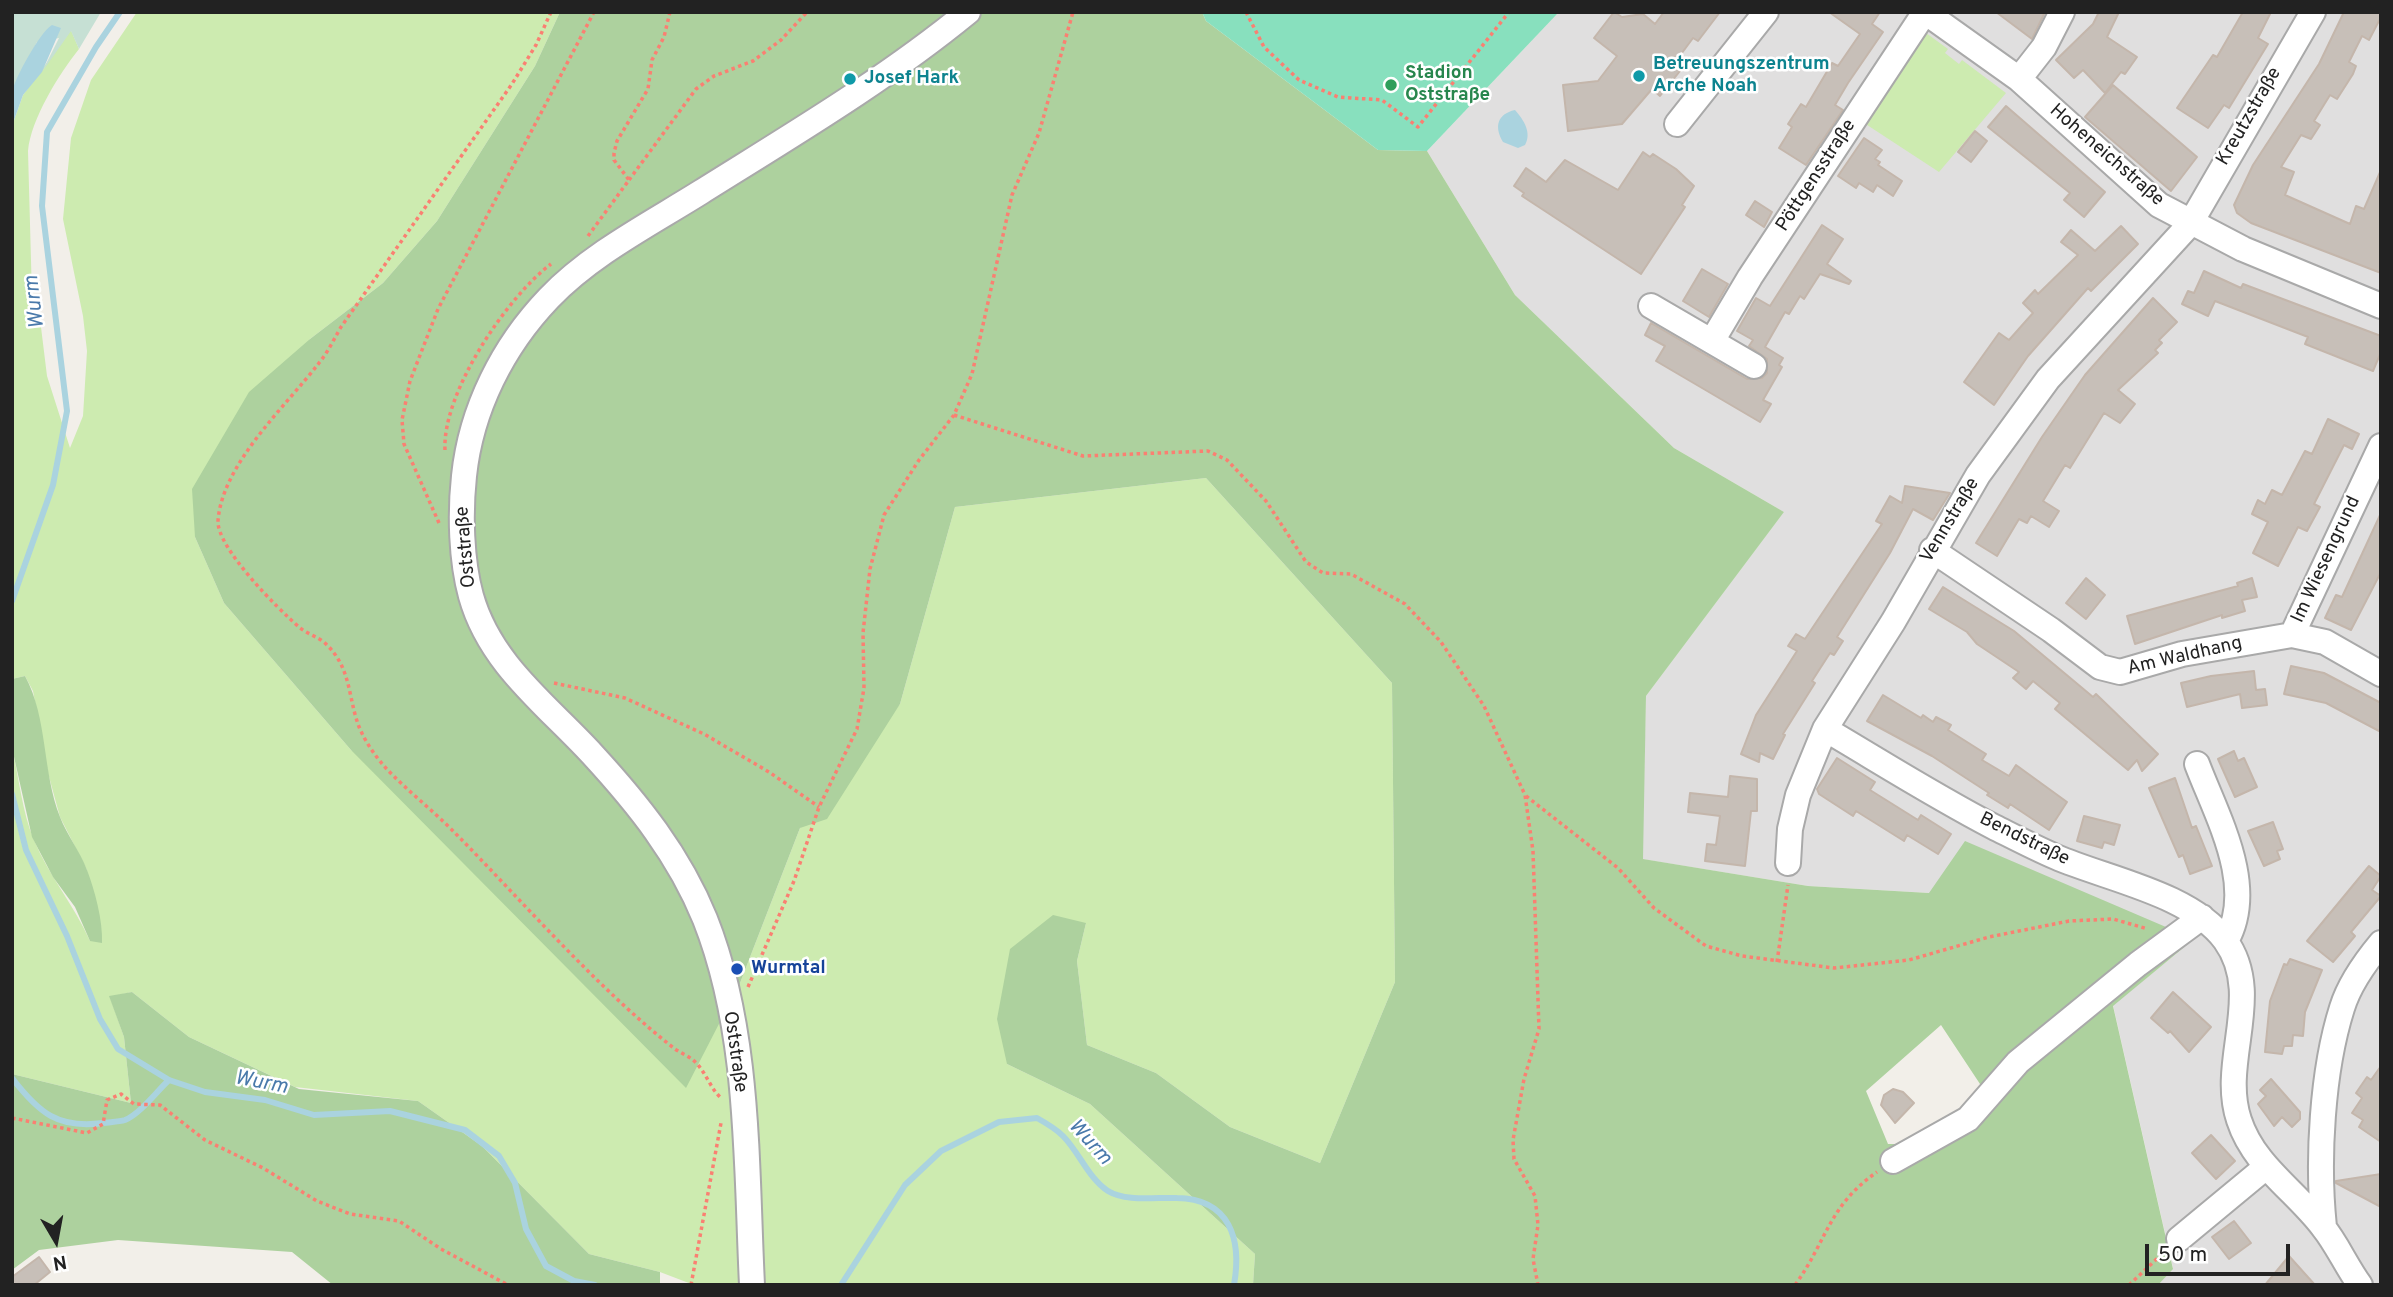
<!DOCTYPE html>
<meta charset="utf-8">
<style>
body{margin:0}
#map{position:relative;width:2393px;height:1297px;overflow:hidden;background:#f2efe9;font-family:Overpass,sans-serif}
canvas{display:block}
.frame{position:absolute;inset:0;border:14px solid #222;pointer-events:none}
.north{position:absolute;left:21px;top:1206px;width:70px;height:70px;-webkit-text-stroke:5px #fff;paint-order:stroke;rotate:170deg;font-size:19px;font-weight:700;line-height:28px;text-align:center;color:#222}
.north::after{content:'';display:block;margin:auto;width:24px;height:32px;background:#222;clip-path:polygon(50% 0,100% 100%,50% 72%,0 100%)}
.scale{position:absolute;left:2145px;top:1244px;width:145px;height:32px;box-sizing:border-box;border:4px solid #222;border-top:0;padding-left:9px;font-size:21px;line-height:24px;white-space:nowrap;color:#222;-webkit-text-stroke:5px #fff;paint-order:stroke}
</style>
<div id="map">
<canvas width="2393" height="1297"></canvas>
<div class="frame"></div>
<div class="north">N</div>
<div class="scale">50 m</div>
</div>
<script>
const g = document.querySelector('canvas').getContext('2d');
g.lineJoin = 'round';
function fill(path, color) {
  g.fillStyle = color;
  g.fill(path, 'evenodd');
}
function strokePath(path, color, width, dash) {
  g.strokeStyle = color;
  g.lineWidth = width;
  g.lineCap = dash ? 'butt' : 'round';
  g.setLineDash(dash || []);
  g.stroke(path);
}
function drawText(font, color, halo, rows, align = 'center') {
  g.font = font + ' Overpass,sans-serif';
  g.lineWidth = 5;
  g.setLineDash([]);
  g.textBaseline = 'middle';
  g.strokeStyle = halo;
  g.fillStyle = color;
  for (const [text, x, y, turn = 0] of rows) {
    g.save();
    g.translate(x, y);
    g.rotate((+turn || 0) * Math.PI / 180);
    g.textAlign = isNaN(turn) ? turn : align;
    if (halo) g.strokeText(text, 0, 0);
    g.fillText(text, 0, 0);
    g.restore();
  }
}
fill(new Path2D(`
 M1559 12H2381V1285H2158L2173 1268 2113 1005 2193 940 1930 893 1808 886 1642 859 1646 696 1784 512 1674 448 1515 295 1427 151Z`), '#e0dfdf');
fill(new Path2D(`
 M137 12H560L535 66 437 221 383 283 310 339 195 537 224 603 351 750 740 983 800 828 900 704 955 507 1206 478 1392 683 1395 982 1320 1163 1230 1127 1156 1073 1087 1045 1077 961 1086 923 1007 1064 1090 1104 1255 1254 1253 1285H694L660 1272 589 1254 482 1146 418 1101 295 1087 189 1037 132 992 110 997 124 1037 131 1103 12 1074V748C19 777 22 812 34 840 49 876 74 905 90 941L87 870 60 817 48 773 33 691 25 676 12 679V126L23 95 71 30 79 49C59 74 31 119 28 151L32 297 40 319 47 376 70 448 83 416 87 351 83 316 63 219 71 138 91 80Z
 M1926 33 1948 49 1945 53 1959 64 1962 60 2006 93 1939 172 1861 121Z`), '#cdebb0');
fill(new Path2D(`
 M560 12H1202L1206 21 1378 150 1427 151 1515 295 1674 448 1784 512 1646 696 1643 859 1808 886 1929 893 1965 841 2194 939 2113 1006 2173 1269 2158 1285H1253L1255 1254 1090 1104 1007 1064 997 1019 1010 949 1053 915 1086 923 1077 961 1087 1045 1156 1073 1230 1127 1320 1163 1395 982 1392 683 1206 478 955 507 900 704 827 819 800 828 740 983 686 1088 351 750 224 603 195 537 192 489 249 392 310 339 383 283 437 221 535 66ZM1941 1025 1980 1084 1982 1097 1900 1144H1888L1866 1091Z
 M25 676C48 718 42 771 60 817 67 835 80 851 87 870 95 891 103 921 102 943L90 941 75 907 53 877 32 837 12 748V679Z
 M132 992 189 1037 299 1089 418 1101 482 1146 589 1254 660 1272V1285H333L292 1252 118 1240 39 1250 12 1270V1074L131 1103 124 1037 109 996Z`), '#add19e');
fill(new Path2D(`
 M12 12H101L79 49 71 31 42 72 59 38 37 42 12 92Z`), '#c6e0d4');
fill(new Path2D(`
 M1202 12H1559L1427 151 1378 150 1206 21Z`), '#88e0be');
fill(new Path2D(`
 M52 25 61 28 42 72 23 95 12 126C12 116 10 103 12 92 15 78 40 32 52 25Z
 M1515 110C1524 120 1532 133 1525 145L1518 148 1503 142C1494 127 1497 114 1515 110Z`), '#aad3df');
strokePath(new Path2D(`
 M12 601 53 485 67 411 42 206 47 132 96 47 120 12
 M12 794 26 850 67 936 100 1019 118 1049 169 1080 205 1092 265 1100 314 1115 390 1111 465 1130 499 1156 515 1183 526 1229 546 1266 574 1281 595 1285
 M12 1078C39 1113 58 1129 103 1123 110 1122 119 1122 125 1120 140 1114 157 1091 169 1080
 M841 1285 905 1185 941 1151 999 1122 1037 1118C1046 1123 1056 1129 1063 1136 1079 1152 1089 1179 1108 1191 1126 1202 1156 1197 1177 1198 1230 1199 1242 1239 1234 1285`), '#aad3df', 6);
const building = new Path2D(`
 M1614 12 1622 17 1643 14 1655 24 1664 12H1720L1698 41 1693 38 1673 65 1680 71 1660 96 1652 89 1622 124 1568 131 1563 85 1598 81 1617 56 1594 38Z
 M1829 12H1880L1872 24 1883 32 1848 83 1835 105 1843 110 1806 165 1779 148 1792 127 1788 124 1801 104 1806 107 1832 63 1838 66 1860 34Z
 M1996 12H2045L2032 39Z
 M2099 12H2119L2107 37 2137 57 2125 74 2121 72 2105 93 2083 70 2074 78 2056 60 2093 24Z
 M2243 12H2271L2258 38 2268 44 2229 108 2224 105 2208 128 2177 108 2213 55 2217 57Z
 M2344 12H2381V17L2369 40 2362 36 2349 62 2356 66 2353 74 2337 99 2330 95 2314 121 2320 125 2311 139 2301 135 2281 167 2294 172 2285 195 2350 224 2356 206 2364 209 2381 170V273L2251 223 2237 213 2234 205 2253 165 2319 64Z
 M2113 85 2197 157 2171 191 2085 117Z
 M2006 106 2105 192 2084 217 2064 200 2070 193 1988 127Z
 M1975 131 1987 141 1971 162 1958 152Z
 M1864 138 1882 150 1875 159 1880 162 1878 165 1902 181 1893 196 1877 185 1873 192 1859 183 1856 188 1838 176Z
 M1643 152 1650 157 1653 154 1676 169 1694 186 1682 205 1685 207 1641 274 1522 196 1524 193 1514 186 1526 168 1546 182 1565 160 1618 190Z
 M1755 201 1772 212 1764 227 1746 215Z
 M1822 225 1843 239 1827 264 1851 281 1849 284 1820 274 1804 299 1800 296 1789 314 1785 312 1765 347 1783 358 1779 365 1782 367 1763 400 1771 404 1760 422 1656 361 1665 346 1645 335 1651 323 1747 379 1762 378 1767 373V359L1749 346 1753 340 1737 331 1756 298 1770 306Z
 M2121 226 2138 244 2091 291 2088 288 2028 356 1994 405 1964 382 1999 333 2009 340 2033 313 2023 303 2035 290 2038 294 2078 255 2061 242 2071 230 2095 251Z
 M1702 269 1728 284 1709 317 1683 301Z
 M2204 271 2241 288 2243 284 2381 336V352L2373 371 2305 344 2308 337 2215 301 2208 316 2182 304 2188 291 2194 293Z
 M2153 298 2177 322 2159 340 2162 343 2155 350 2158 353 2118 390 2135 404 2120 423 2104 413 2070 468 2065 465 2043 501 2059 511 2049 527 2031 516 2027 523 2019 519 1997 556 1976 543 2042 437 2085 375Z
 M2328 419 2359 434 2352 449 2344 445 2314 504 2320 507 2307 531 2298 527 2278 566 2253 553 2268 522 2252 514 2258 500 2265 504 2272 490 2282 495 2305 451 2312 454Z
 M1905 486 1950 493 1933 520 1913 509 1890 553 1837 637 1843 641 1834 655 1830 653 1812 681 1815 683 1783 734 1785 735 1773 759 1760 753 1759 762 1741 754 1756 715 1797 651 1788 646 1796 634 1805 639 1882 524 1876 521 1890 496 1902 503Z
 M2381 513V572L2351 630 2325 618 2336 595 2342 597Z
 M2086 578 2105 595 2086 619 2066 603Z
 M2252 578 2257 597 2242 600 2245 611 2222 618V615L2135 644 2127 616 2238 586 2237 583Z
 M1943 587 2014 631 2093 697 2096 694 2158 754 2142 771 2137 760 2128 770 2055 709 2060 703 2033 681 2026 689 2013 678 2019 672 1977 644 1967 632 1929 609Z
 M2291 666 2324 673 2381 703V732L2326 703 2284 694Z
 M2254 671 2256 690 2265 689 2267 705 2242 708 2240 694 2187 707 2181 683 2211 676Z
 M1883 695 1921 718 1923 715 1933 722 1936 717 1951 725 1948 730 1986 754 1982 760 2009 776 2016 765 2067 802 2049 830 2010 804 2008 808 1987 795 1989 793 1932 756 1867 721Z
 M2234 751 2238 761 2244 758 2257 787 2235 797 2218 759Z
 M1837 758 1875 782 1870 790 1918 820 1921 815 1951 834 1938 854 1907 835 1904 841 1856 811 1853 816 1819 794 1817 789Z
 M1730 776 1757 779V811H1751L1745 866 1705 861 1707 844 1716 845 1720 816 1688 812 1690 793 1728 797Z
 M2175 778 2192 828 2196 826 2212 866 2190 874 2183 855 2179 857 2149 788Z
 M2084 816 2120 825 2114 845 2104 842 2102 848 2077 841Z
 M2273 822 2283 849 2277 851 2280 859 2264 866 2248 831Z
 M2369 866 2381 876 2372 890 2381 896 2351 932 2355 936 2333 962 2307 941Z
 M2290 959 2322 970 2305 1012 2303 1036 2293 1035 2292 1046H2284L2282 1054 2265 1052 2270 1001 2284 964 2287 965Z
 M2173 992 2211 1027 2189 1052 2170 1031 2168 1033 2151 1018Z
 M2381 1066V1142L2359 1127 2363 1120 2352 1113 2362 1098 2356 1093 2367 1077 2371 1080Z
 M2271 1079 2300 1112V1119L2292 1127 2282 1117 2274 1126 2258 1104 2266 1096 2260 1090Z
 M1893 1089 1903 1092 1914 1103 1895 1123 1881 1105 1884 1095Z
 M2211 1135 2235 1161 2216 1179 2192 1153Z
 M2381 1174V1207L2336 1183V1181Z
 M2234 1221 2251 1243 2229 1259 2212 1237Z
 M2289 1256 2315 1285H2265Z
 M39 1257 50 1272 34 1285H12V1277Z`);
fill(building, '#c7bfb8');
strokePath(building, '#c4b6ab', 2);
const minor = new Path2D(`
 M2019 79 2044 47 2062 12
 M1677 124 1766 12
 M1651 306 1754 366
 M1712 341 1750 277 1925 12 2019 79 2159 205 2243 249 2381 306
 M1932 550 2051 630 2100 667 2120 672 2182 654 2292 635 2325 642 2381 674
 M2292 635 2381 446
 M1825 729C1881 762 1936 797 1994 827 2014 837 2035 848 2056 857 2107 879 2191 894 2225 940 2265 995 2219 1061 2239 1120 2254 1166 2295 1190 2323 1227 2337 1244 2346 1266 2360 1285
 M2197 764C2217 817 2257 886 2226 941
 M1788 863 1790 829 1798 795 1825 729 1893 622 1978 475 2048 379 2190 224 2313 12
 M1893 1161 1968 1119 2018 1062 2138 964 2202 917
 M2324 1227C2317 1161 2322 1071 2342 1008 2349 985 2366 961 2381 943
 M2179 1239 2266 1167
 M752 1285C746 1165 750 1032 705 919 679 855 638 804 592 754 547 705 490 664 471 596 461 560 460 513 464 476 471 409 503 346 549 298 591 254 650 224 701 192 792 135 885 80 968 12`);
strokePath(minor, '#a9a9a9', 28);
strokePath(new Path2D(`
 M551 12 536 45 512 84 341 327C334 339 328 352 319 363 286 406 222 464 218 521 217 548 278 609 299 627 307 634 319 637 326 644 350 667 348 693 357 721 362 737 373 753 384 766 406 790 434 811 457 835 526 905 598 989 675 1049 681 1053 688 1056 693 1060 706 1071 709 1087 721 1098
 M1246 12 1264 47 1299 80 1338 97 1382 100 1418 127 1509 12
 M629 180 696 89 714 76 753 61 781 40 807 12
 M588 236 629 180 614 160V153L617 141 648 89 652 60 664 37 670 12
 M954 415 1083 456 1208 451 1227 460 1266 501 1306 562 1323 573 1351 574 1405 604 1441 642 1484 706 1525 795 1533 851 1539 1029 1524 1079 1513 1140 1514 1159 1535 1196 1538 1225 1533 1259 1538 1285
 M445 450C442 393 507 297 551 264
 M439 523 404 444 402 420 410 381 438 309 594 12
 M554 683 625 698 704 734 769 772 819 807
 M1526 796 1618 868 1654 908 1706 946 1742 956 1834 968 1909 960 1989 937 2069 921 2113 919 2148 929
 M1777 962 1788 885
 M748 987 794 881 819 807 857 729 864 688 863 633 870 569 884 515 919 460 954 415 972 374 1012 195 1039 133 1073 12
 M12 1118 87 1133 103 1124 107 1100 121 1094 134 1104 160 1105 205 1140 263 1168 317 1201 350 1214 399 1221 441 1249 508 1285
 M691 1285 721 1123
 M1795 1285C1827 1241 1828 1206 1877 1172
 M2129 1285 2163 1253`), '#fa8072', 3.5, [3.5, 3.5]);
strokePath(minor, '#fff', 24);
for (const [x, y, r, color] of [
 [1639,76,7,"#0f9aa8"],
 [850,79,7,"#0f9aa8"],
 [1391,85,7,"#2e9e5b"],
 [737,969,7,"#1a4fb4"]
]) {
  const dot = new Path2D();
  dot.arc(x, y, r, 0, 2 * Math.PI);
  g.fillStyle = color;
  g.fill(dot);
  strokePath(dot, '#fff', 2.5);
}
drawText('bold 19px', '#0d838f', '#fff', [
 ["Betreuungszentrum",1653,65],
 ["Arche Noah",1653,87],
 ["Josef Hark",864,79]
], 'left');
drawText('bold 19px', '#27864d', '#fff', [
 ["Stadion",1405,74],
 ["Oststraße",1405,96]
], 'left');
drawText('19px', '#222', '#fff', [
 ["Kreutzstraße",2250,117,-60],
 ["Hoheneichstraße",2106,156,41],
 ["Pöttgensstraße",1817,176,-57],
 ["Vennstraße",1951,521,-59],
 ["Oststraße",467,547,-95],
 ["Im Wiesengrund",2327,560,-65],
 ["Am Waldhang",2185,657,-13],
 ["Bendstraße",2024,840,26],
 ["Oststraße",734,1052,82]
]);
drawText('bold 19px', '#164399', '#fff', [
 ["Wurmtal",751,969]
], 'left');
drawText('italic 21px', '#4a7aab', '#fff', [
 ["Wurm",36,302,-97],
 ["Wurm",261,1084,11],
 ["Wurm",1089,1143,48]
]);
</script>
